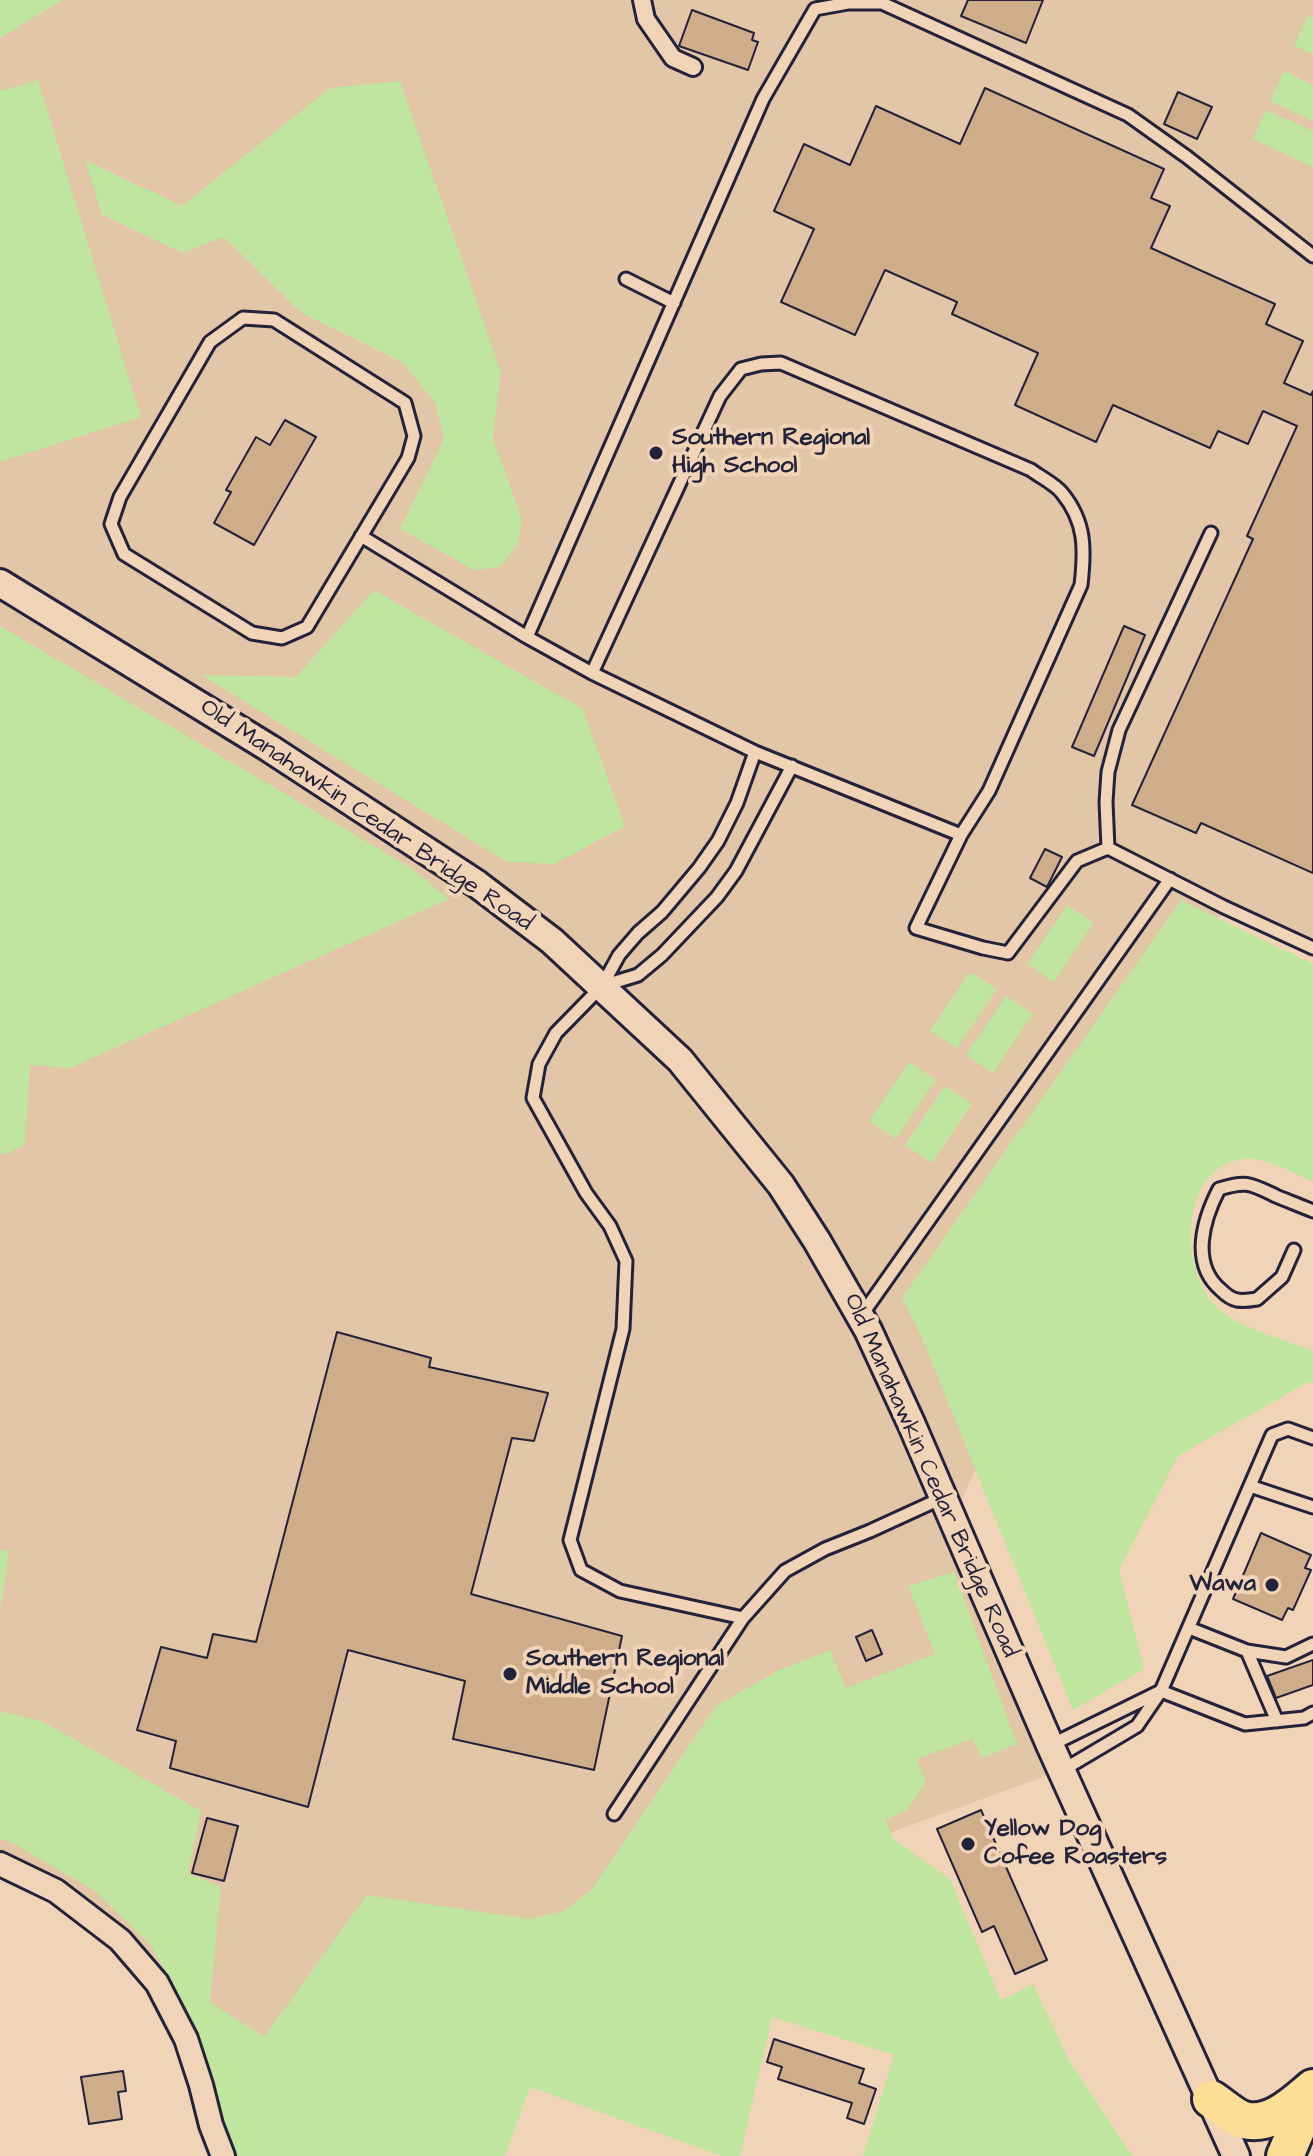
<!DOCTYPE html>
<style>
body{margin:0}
canvas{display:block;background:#f1d4b7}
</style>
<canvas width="1313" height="2156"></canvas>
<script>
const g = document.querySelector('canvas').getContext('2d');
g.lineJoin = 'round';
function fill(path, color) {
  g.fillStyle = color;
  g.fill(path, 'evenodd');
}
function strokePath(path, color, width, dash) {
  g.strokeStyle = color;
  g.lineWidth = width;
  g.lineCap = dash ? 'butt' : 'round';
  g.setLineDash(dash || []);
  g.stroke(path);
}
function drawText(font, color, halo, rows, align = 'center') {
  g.font = font + ' "Architects Daughter",sans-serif';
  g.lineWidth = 8;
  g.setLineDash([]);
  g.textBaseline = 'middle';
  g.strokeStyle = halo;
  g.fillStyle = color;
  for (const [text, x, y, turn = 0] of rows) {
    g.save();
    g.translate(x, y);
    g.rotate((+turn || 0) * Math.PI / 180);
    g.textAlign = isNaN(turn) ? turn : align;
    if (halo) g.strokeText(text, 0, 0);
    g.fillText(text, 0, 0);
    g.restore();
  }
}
fill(new Path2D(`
 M0 0H1313V948L1224 907 953 1520 1062 1770 475 1984 424 2156H224L186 2039 120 1940 0 1864Z`), '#e3c5a8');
fill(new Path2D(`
 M0 0H63L0 38Z
 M1308 15 1313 18V54L1294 46Z
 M1284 71 1313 85V121L1270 101Z
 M38 80 141 417 0 462V91Z
 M400 81 501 372 493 438 522 520 518 544 500 567 474 570 400 529 444 439 435 403 403 363 300 312 224 237 183 253 102 215 85 160 182 206 330 88Z
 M1266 110 1313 131V167L1253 139Z
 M374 590 583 709 625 827 553 864 507 862 201 675 296 677Z
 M0 626 411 868 449 899 70 1068 30 1065 25 1144 7 1154 0 1153Z
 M1181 900 1313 964V1182C1293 1173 1267 1157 1244 1159 1178 1167 1178 1273 1219 1309 1240 1328 1286 1340 1313 1351V1384L1308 1382 1178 1456 1119 1570 1144 1669 1073 1710 921 1336 902 1298Z
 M1067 905 1094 923 1054 982 1027 964Z
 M970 972 997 989 957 1048 930 1031Z
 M1006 996 1033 1014 993 1073 966 1055Z
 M909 1062 936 1080 896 1139 869 1121Z
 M945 1086 972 1104 932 1163 905 1145Z
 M0 1549 9 1551 0 1613Z
 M954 1572 1017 1744 982 1758 972 1739 917 1759 926 1782 908 1809 886 1820 893 1839 950 1879 1001 2000 1033 1984 1069 2060 1132 2156H863L894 2055 772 2017 740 2156H722L530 2087 505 2156H237L211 2097 182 2003 151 1945 95 1891 11 1842 0 1839V1711L42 1721 201 1811 188 1873 221 1887 210 2002 264 2037 367 1895 530 1919 564 1911 592 1889 716 1706 779 1670 830 1650 846 1688 935 1654 908 1586Z`), '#c0e59f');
const building = new Path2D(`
 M968 0H1043L1026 43 961 16Z
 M692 10 754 33 752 40 758 42 748 70 679 46Z
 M985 88 1164 169 1151 198 1170 206 1151 248 1275 304 1266 324 1303 341 1284 383 1311 395 1313 391V873L1201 823 1196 833 1132 805 1253 539 1247 536 1297 426 1263 411 1248 444 1218 431 1210 448 1113 405 1096 442 1015 405 1038 353 952 314 957 302 885 270 855 335 781 302 814 229 774 211 804 144 850 165 876 106 960 144Z
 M1178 92 1212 107 1197 139 1164 124Z
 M285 420 316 437 254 545 214 523 231 492 226 490 256 437 270 445Z
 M1124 626 1145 635 1094 756 1072 747Z
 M1045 849 1062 857 1047 887 1030 878Z
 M337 1332 431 1358 429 1367 548 1393 534 1441 512 1438 471 1594 622 1636 594 1770 453 1739 465 1681 348 1650 308 1807 170 1768 176 1741 137 1730 161 1647 207 1658 213 1634 256 1642Z
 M1261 1533 1311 1555 1305 1568 1311 1570 1293 1610 1288 1608 1282 1620 1233 1599Z
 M872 1630 882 1654 866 1661 856 1637Z
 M1313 1660V1685L1276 1698 1267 1676Z
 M981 1810 1047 1960 1015 1974 994 1926 982 1932 937 1829Z
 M207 1818 238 1826 224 1881 192 1873Z
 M774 2039 864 2069 859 2083 876 2089 864 2124 847 2118 852 2103 778 2079 782 2067 767 2062Z
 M123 2071 126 2091 118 2092 122 2119 89 2124 81 2077Z`);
fill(building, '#cfad8a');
strokePath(building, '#22223b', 2);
const service = new Path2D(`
 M626 279 674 303
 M243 318 274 320 405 403 414 436 408 458 307 627 282 638 252 633 124 554 111 524 120 497 210 342Z
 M361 536 527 637 592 673 755 752 961 835
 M527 637 763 99 815 9 848 3H882L1128 115 1187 157 1313 256
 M592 673 720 396 741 369 761 364 781 363 1031 470C1040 477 1055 484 1062 493 1086 522 1085 550 1081 585L989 791 961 835 916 928 983 948 1008 953 1077 861 1108 848 1224 907 1313 948
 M755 752 737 803 718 841 699 868 662 912 638 933 619 955 602 986 556 1033 539 1064 533 1098 586 1193 610 1226 626 1261 623 1329 570 1540 581 1570 620 1591 743 1618 785 1571 825 1549 870 1531 942 1498
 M1108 848 1106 802 1108 772 1119 730 1211 533
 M602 986 638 975 662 955 717 897 736 871 792 766
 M1294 1250 1282 1277 1257 1299C1251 1300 1243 1301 1237 1300 1231 1299 1225 1294 1221 1290 1190 1264 1203 1220 1219 1189 1247 1180 1251 1184 1276 1196 1288 1201 1301 1206 1313 1211
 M861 1316 1170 879
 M1250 1486 1313 1507
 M1189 1628 1247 1651 1286 1657 1313 1644
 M1247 1651 1277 1721
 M1051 1745 1161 1691 1245 1724 1304 1718 1313 1713
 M1063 1770 1137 1726 1161 1691 1272 1435 1288 1429 1313 1438
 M614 1814 743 1618`);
const pedestrian = new Path2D(`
 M642 0 646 19 673 58 693 67`);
const minor = new Path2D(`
 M0 1864 56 1891 120 1940 157 1983 186 2039 201 2085 211 2125 223 2156`);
const tertiary = new Path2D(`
 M0 583 269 748 477 884 552 941 680 1060 781 1185 817 1241 868 1330 911 1423 1050 1745 1236 2156`);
const trunk = new Path2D(`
 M1211 2099C1221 2105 1233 2117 1244 2120 1271 2127 1295 2103 1313 2088
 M1285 2156 1313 2091`);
strokePath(service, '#22223b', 17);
strokePath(pedestrian, '#22223b', 22);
strokePath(minor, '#22223b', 28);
strokePath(tertiary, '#22223b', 32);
strokePath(trunk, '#22223b', 42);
strokePath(service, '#f1d4b7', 11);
strokePath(pedestrian, '#f1d4b7', 16);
strokePath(minor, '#f1d4b7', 22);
strokePath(tertiary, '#f1d4b7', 26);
strokePath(trunk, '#fcde96', 36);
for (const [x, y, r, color] of [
 [656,453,8,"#22223b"],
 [1272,1585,8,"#22223b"],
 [510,1674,8,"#22223b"],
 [968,1844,8,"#22223b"]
]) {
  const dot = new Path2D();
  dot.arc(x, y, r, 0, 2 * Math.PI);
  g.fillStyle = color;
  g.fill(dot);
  strokePath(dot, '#f1d4b7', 3);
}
drawText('bold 24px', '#22223b', '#f1d4b7', [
 ["Southern Regional",672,439],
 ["High School",672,467],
 ["Wawa",1256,1585,"right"],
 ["Southern Regional",526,1660],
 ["Middle School",526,1688],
 ["Yellow Dog",984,1830],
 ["Cofee Roasters",984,1858]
], 'left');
drawText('24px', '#22223b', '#f1d4b7', [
 ["Old Manahawkin Cedar Bridge Road",366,816,34],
 ["Old Manahawkin Cedar Bridge Road",930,1476,66]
]);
</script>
